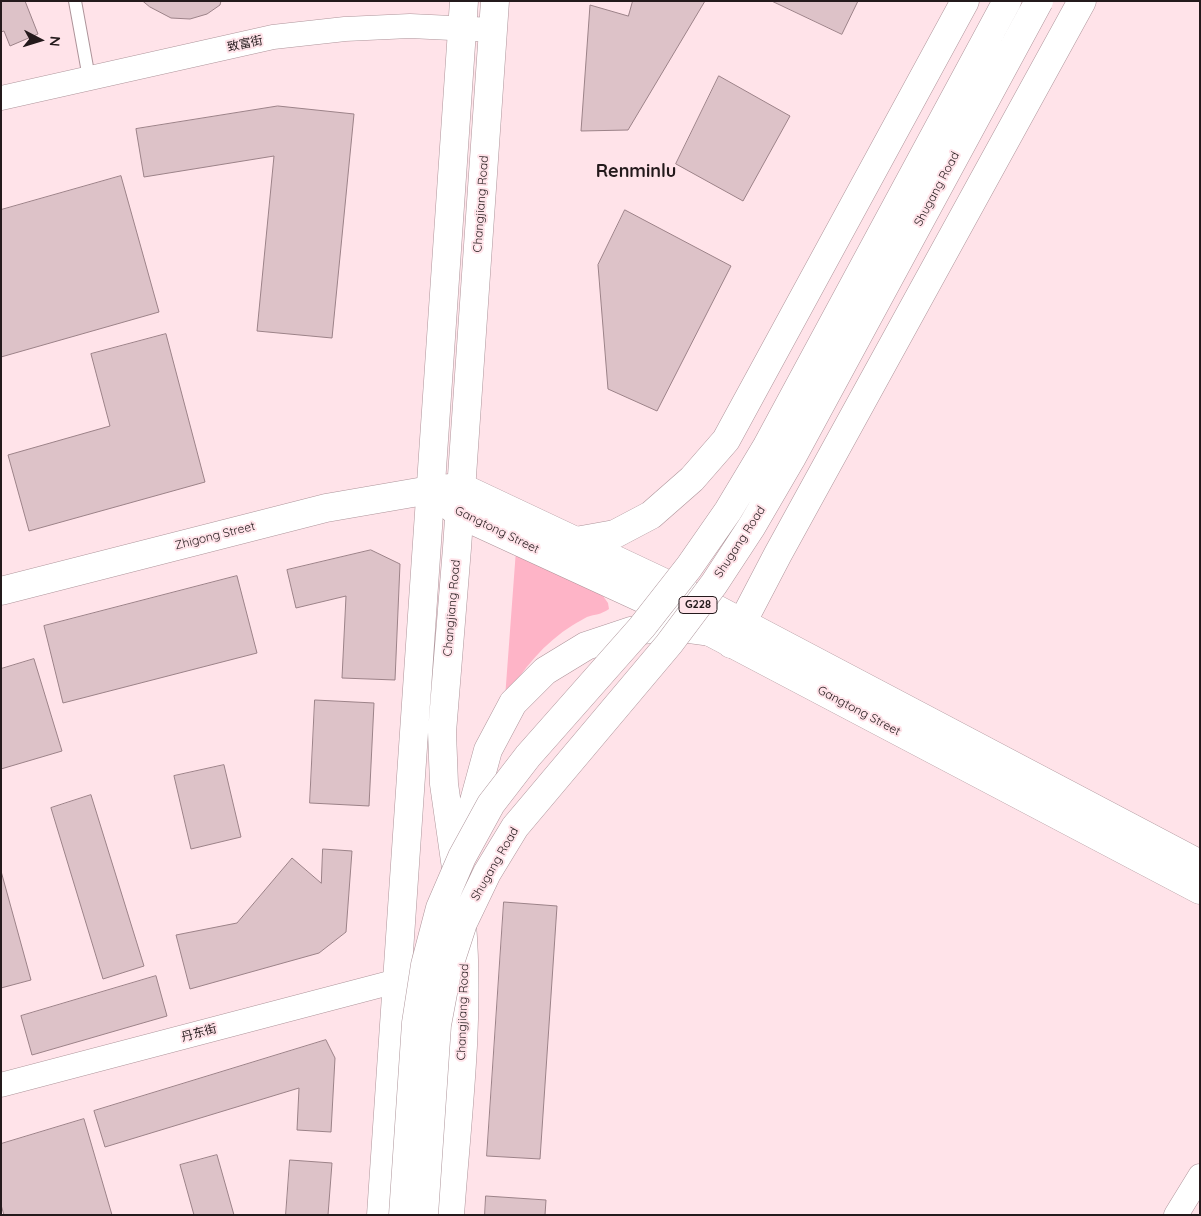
<!DOCTYPE html>
<meta charset="utf-8">
<style>
body{margin:0}
#map{position:relative;width:1201px;height:1216px;overflow:hidden;background:#ffe3e9;font-family:Quicksand,sans-serif}
canvas{display:block}
.frame{position:absolute;inset:0;border:2px solid #241a1c;pointer-events:none}
.north{position:absolute;left:15px;top:15px;width:50px;height:50px;-webkit-text-stroke:4px #ffe3e9;paint-order:stroke;rotate:95deg;font-size:14px;font-weight:700;line-height:20px;text-align:center;color:#241a1c}
.north::after{content:'';display:block;margin:auto;width:18px;height:22px;background:#241a1c;clip-path:polygon(50% 0,100% 100%,50% 72%,0 100%)}
</style>
<div id="map">
<canvas width="1201" height="1216"></canvas>
<div class="frame"></div>
<div class="north">N</div>
</div>
<script>
const g = document.querySelector('canvas').getContext('2d');
g.lineJoin = 'round';
function fill(path, color) {
  g.fillStyle = color;
  g.fill(path, 'evenodd');
}
function strokePath(path, color, width, dash) {
  g.strokeStyle = color;
  g.lineWidth = width;
  g.lineCap = dash ? 'butt' : 'round';
  g.setLineDash(dash || []);
  g.stroke(path);
}
function drawText(font, color, halo, rows, align = 'center') {
  g.font = font + ' Quicksand,"Noto Sans SC",sans-serif';
  g.lineWidth = 4;
  g.setLineDash([]);
  g.textBaseline = 'middle';
  g.strokeStyle = halo;
  g.fillStyle = color;
  for (const [text, x, y, turn = 0] of rows) {
    g.save();
    g.translate(x, y);
    g.rotate((+turn || 0) * Math.PI / 180);
    g.textAlign = isNaN(turn) ? turn : align;
    if (halo) g.strokeText(text, 0, 0);
    g.fillText(text, 0, 0);
    g.restore();
  }
}
fill(new Path2D(`
 M516 550 603 596 608 603 609 609C600 615 596 614 587 617 583 619 578 622 573 625 544 643 523 669 505 698Z`), '#feb4c7');
const building = new Path2D(`
 M1 1H25L38 34 10 46 4 31 1 32Z
 M143 1H221L220 5 207 14 190 19 171 18 150 7Z
 M633 1H705L628 130 581 131 590 5 628 16Z
 M772 1H858L842 34Z
 M719 76 790 116 743 201 676 164Z
 M278 106 354 114 332 338 257 331 274 156 144 177 136 129Z
 M121 176 159 312 1 357V210Z
 M625 210 731 266 657 411 608 389 598 265Z
 M166 334 205 482 29 531 8 455 110 426 91 354Z
 M371 550 400 564 395 680 342 678 346 596 296 608 287 570Z
 M237 576 257 653 63 703 44 626Z
 M34 659 62 751 1 769V669Z
 M315 700 374 703 369 806 310 803Z
 M224 765 241 837 191 849 174 776Z
 M91 795 144 966 103 979 51 808Z
 M323 849 352 851 346 932 319 953 190 989 176 935 237 923 292 858 321 883Z
 M1 871 31 980 1 988Z
 M504 902 557 906 540 1159 487 1156Z
 M156 976 167 1016 32 1055 21 1016Z
 M326 1040 335 1058 331 1132 297 1130 299 1088 105 1147 94 1111Z
 M84 1119 112 1215H4L1 1205V1144Z
 M217 1155 234 1215H194L180 1165Z
 M290 1160 332 1163 328 1215H286Z
 M486 1196 546 1200 545 1215H485Z`);
fill(building, '#ddc2c8');
strokePath(building, '#9c8288', 1);
const service = new Path2D(`
 M75 1 89 78`);
const minor = new Path2D(`
 M1 98 273 37 345 29 410 26 493 30
 M1 1085 397 981
 M1176 1215 1200 1176`);
const tertiary = new Path2D(`
 M443 500 459 514 674 613 1200 890
 M1 591 326 508 430 490 461 487 684 592 1200 864`);
const primary = new Path2D(`
 M467 847 473 805 488 750 513 703 545 671 586 646 631 631 673 627 710 632
 M458 882 444 784 442 732 457 548 495 1
 M381 1215 464 1
 M450 1215C457 1118 470 1021 462 924`);
const trunk = new Path2D(`
 M576 541 615 534 651 515 692 479 726 440 965 1
 M731 644 778 554 1082 1`);
strokePath(service, '#ae949a', 14);
strokePath(minor, '#ae949a', 25);
strokePath(tertiary, '#ae949a', 29);
strokePath(primary, '#ae949a', 29);
strokePath(trunk, '#ae949a', 29);
strokePath(service, '#fff', 12);
strokePath(minor, '#fff', 24);
strokePath(tertiary, '#fff', 28);
strokePath(primary, '#fff', 28);
strokePath(trunk, '#fff', 28);
const trunkBridge = new Path2D(`
 M403 1215 416 1023 425 965 440 908 462 857 491 804 528 756 642 627 689 567 728 511 767 446 1007 1
 M424 1215 437 1025 447 972 463 923 487 873 515 827 669 644 714 584 752 526 791 459 1039 1`);
strokePath(trunkBridge, '#ae949a', 29, []);
strokePath(trunkBridge, '#fff', 28);
for (const [x, y, w] of [
 [698,605,38]
]) {
  const box = new Path2D();
  box.roundRect(x - w / 2, y - 8.5, w, 17, 4);
  g.fillStyle = '#ffe3e9';
  g.fill(box);
  strokePath(box, '#241a1c', 1);
}
drawText('bold 11px', '#241a1c', null, [
 ["G228",698,605]
]);
drawText('12px', '#241a1c', '#ffe3e9', [
 ["致富街",245,44,-12],
 ["Shugang Road",937,189,-62],
 ["Changjiang Road",481,204,-86],
 ["Gangtong Street",497,530,26],
 ["Zhigong Street",215,536,-14],
 ["Shugang Road",740,542,-57],
 ["Changjiang Road",452,608,-85],
 ["Gangtong Street",859,711,28],
 ["Shugang Road",495,864,-60],
 ["Changjiang Road",463,1012,-88],
 ["丹东街",199,1033,-15]
]);
drawText('bold 18px', '#241a1c', '#ffe3e9', [
 ["Renminlu",636,172]
]);
</script>
